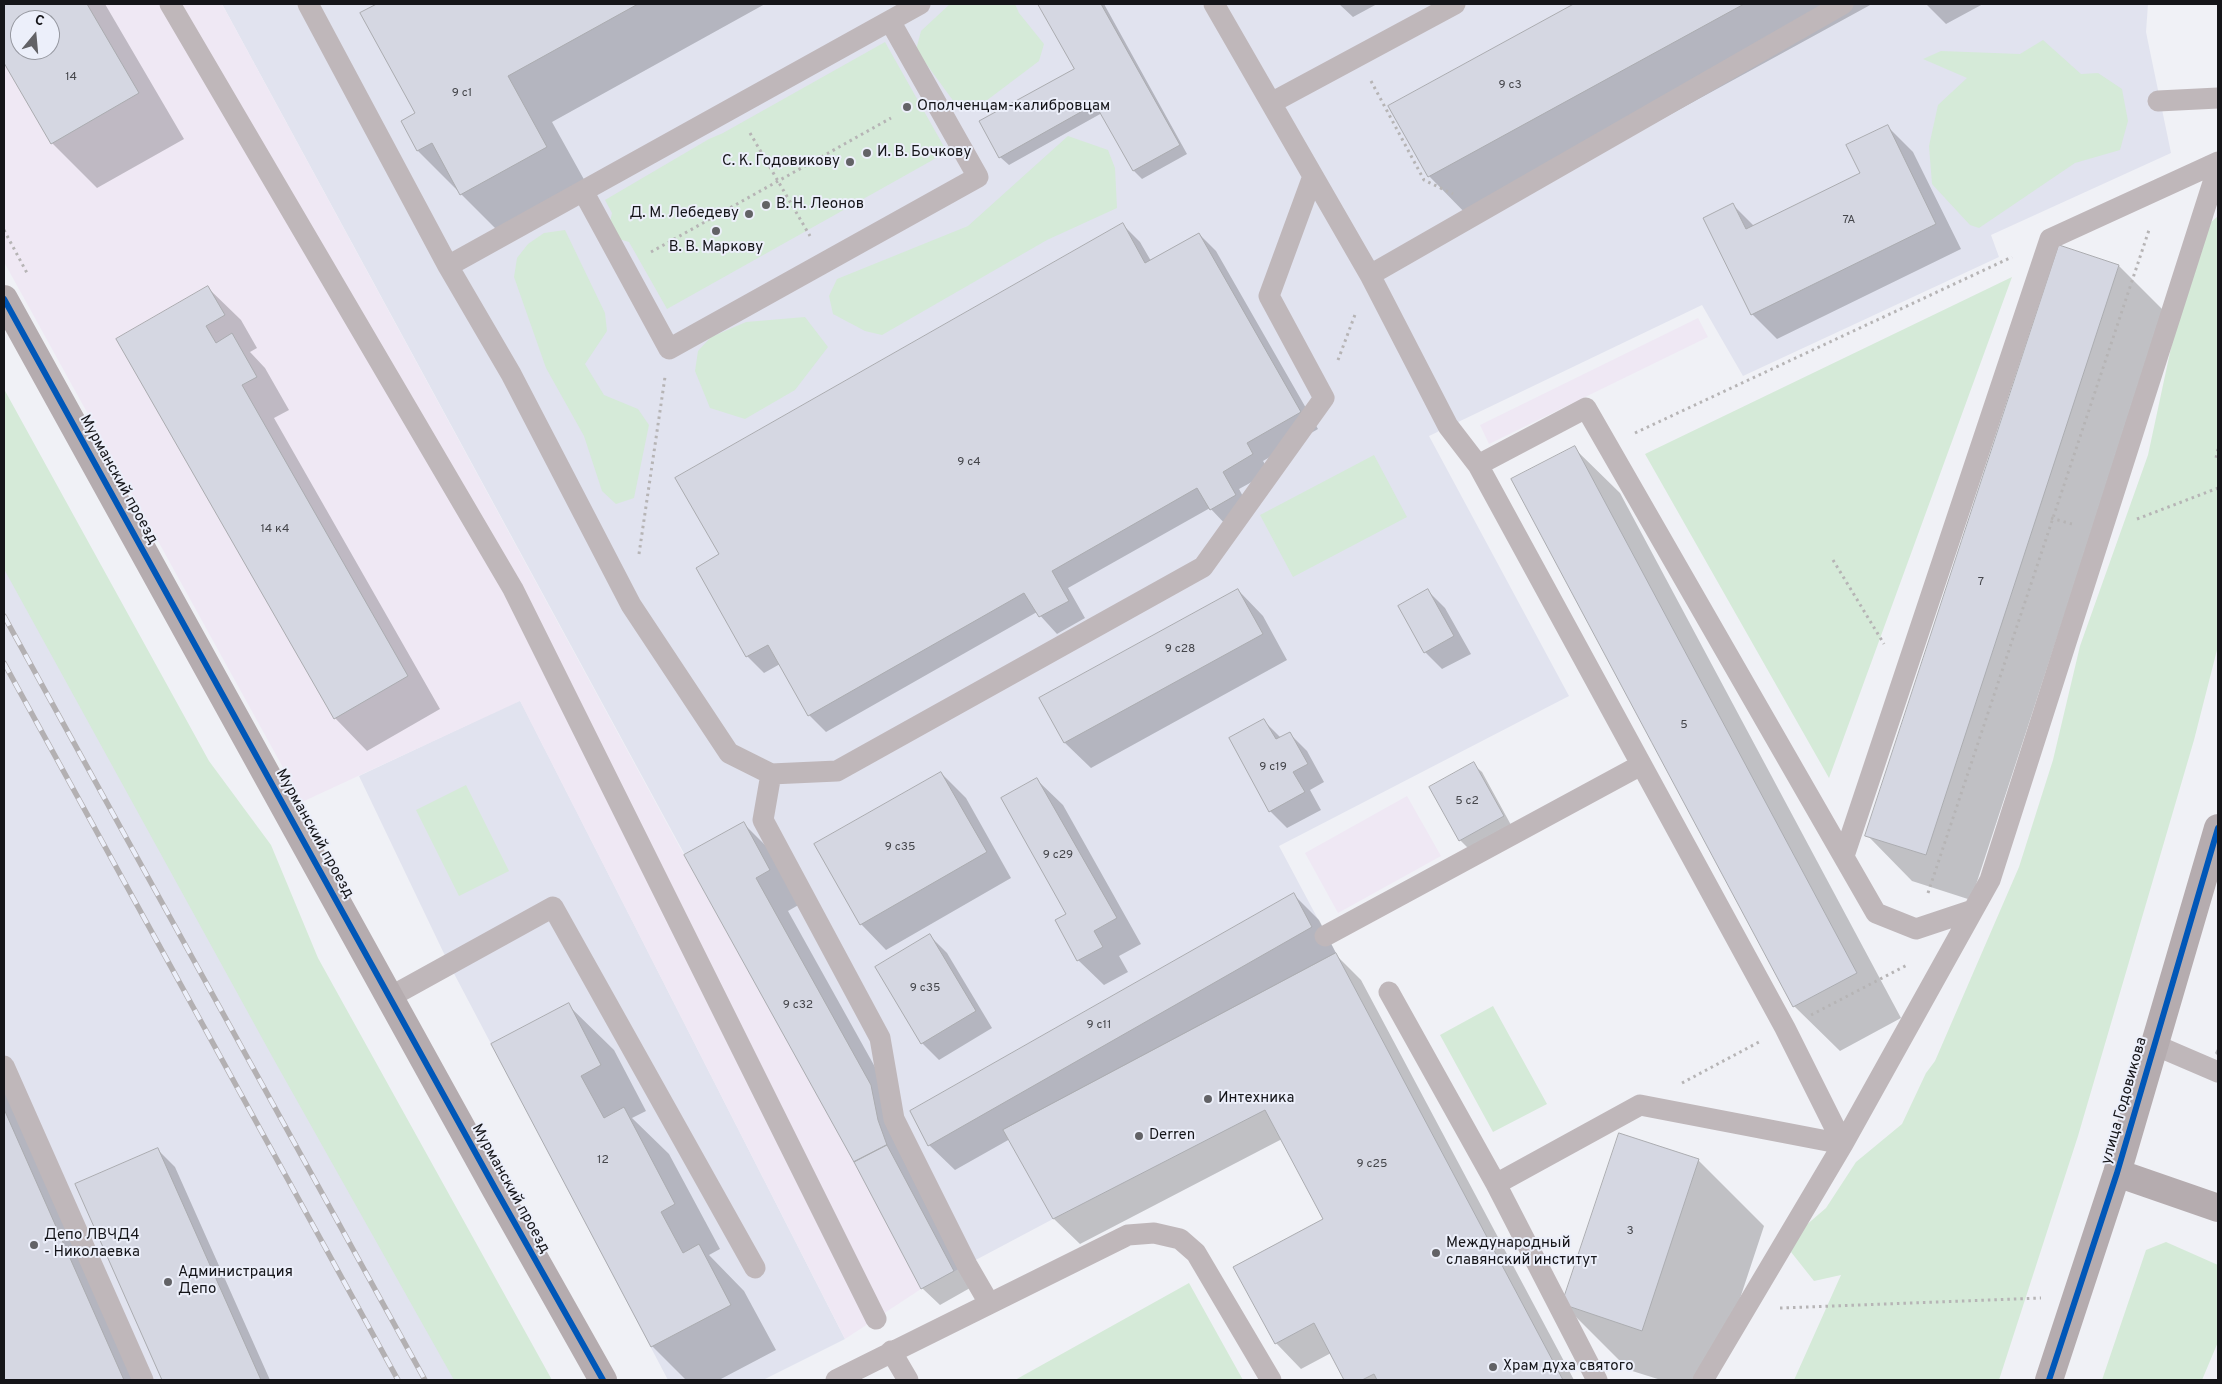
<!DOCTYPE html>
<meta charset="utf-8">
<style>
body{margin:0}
#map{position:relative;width:2222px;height:1384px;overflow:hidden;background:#f0f1f6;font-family:Overpass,sans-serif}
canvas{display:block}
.frame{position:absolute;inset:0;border:5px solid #151519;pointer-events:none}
.north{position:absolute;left:10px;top:10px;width:50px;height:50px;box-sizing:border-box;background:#eceffa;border:1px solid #9698a0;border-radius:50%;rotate:17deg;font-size:14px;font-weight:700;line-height:20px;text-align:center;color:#151519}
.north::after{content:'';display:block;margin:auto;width:18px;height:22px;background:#626266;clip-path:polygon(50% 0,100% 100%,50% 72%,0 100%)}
</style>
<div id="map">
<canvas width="2222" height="1384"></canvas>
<div class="frame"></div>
<div class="north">С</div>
</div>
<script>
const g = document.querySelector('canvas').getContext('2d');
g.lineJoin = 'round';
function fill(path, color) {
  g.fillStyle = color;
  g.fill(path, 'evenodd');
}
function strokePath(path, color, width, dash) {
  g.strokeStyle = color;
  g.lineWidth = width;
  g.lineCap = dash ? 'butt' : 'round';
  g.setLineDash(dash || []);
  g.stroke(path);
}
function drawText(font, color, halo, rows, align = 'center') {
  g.font = font + ' Overpass,sans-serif';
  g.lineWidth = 4;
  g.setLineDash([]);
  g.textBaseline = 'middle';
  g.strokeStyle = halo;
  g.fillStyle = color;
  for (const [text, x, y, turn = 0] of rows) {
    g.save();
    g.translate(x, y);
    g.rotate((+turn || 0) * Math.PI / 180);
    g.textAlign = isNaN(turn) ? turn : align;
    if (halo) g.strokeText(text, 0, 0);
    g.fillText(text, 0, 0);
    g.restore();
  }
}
fill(new Path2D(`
 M222 4H2148L2146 32 2171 153 1991 235 1999 257 1743 376 1702 305 1429 436 1569 696 1279 846 1336 953 1004 1130 1053 1219 921 1289Z
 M4 451 501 1380H4Z
 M520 700 845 1339 763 1380H668L449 964 359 776Z`), '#e1e3ef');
fill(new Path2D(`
 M4 4H222L684 855 854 1162 921 1289 845 1339 520 701 302 802 4 262ZM20 20H50V50H20Z
 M1698 318 1708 337 1489 444 1480 425Z
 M1407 796 1441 856 1338 913 1305 853Z`), '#efe8f4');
fill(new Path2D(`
 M950 4H1015L1019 13 1044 44 1039 61 978 107 960 110 916 50 921 31Z
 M2043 40 2081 74 2098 73 2122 89 2128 121 2120 150 2075 163 1979 228 1970 225 1932 184 1929 146 1938 105 1967 78 1923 59 1941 51 2020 54Z
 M885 42 947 152 667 309 629 242 619 239 610 222 612 213 605 200 709 139 723 133Z
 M1068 136 1108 150 1115 168 1117 208 1047 240 882 335 865 331 833 314 829 296 837 279 968 226Z
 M2218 216V646L2194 740 2078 1136 1999 1380H1794L1841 1275 1814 1281 1791 1252 1797 1233 1826 1208 1856 1162 1902 1124 1926 1073 1935 1061 2019 867 2053 760 2080 646 2148 455 2192 250 2199 233Z
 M565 230 605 313 607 331 585 364 604 395 638 409 649 425 634 498 616 504 602 491 584 436 546 368 514 277 517 258 528 244 544 233Z
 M2012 277 1829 778 1645 454Z
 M805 317 828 347 795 390 745 419 710 408 695 371 698 351 711 337 746 322Z
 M4 389 209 761 271 845 318 958 552 1380H454L273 1058 4 569Z
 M1374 455 1407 517 1293 577 1260 515Z
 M466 785 509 871 459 896 416 810Z
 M1493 1006 1547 1104 1493 1132 1440 1035Z
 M2166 1242 2218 1265V1342L2202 1380H2102L2146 1250Z
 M1189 1283 1243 1380H1015Z`), '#d5ead8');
fill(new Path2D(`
 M4 4H105L184 139 97 188 52 143 4 60ZM20 20H50V50H20Z
 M379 4H765L552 122 591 192 506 239 418 151 402 122 417 113 362 14Z
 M1039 4H1104L1187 154 1142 179 1134 171 1102 113 1009 165 1000 157 1076 69Z
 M1339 4H1377L1353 17Z
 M1577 4H1872L1474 222 1429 176 1390 106Z
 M1926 4H1983L1946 24Z
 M1887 126 1913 152 1961 249 1777 339 1752 314 1732 204 1754 226 1861 174Z
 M1123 225 1140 242 1151 261 1199 234 1216 251 1318 429 1263 461 1270 472 1239 489 1252 513 1228 527 1210 508 1068 588 1085 618 1057 634 1037 612 826 732 809 715 780 664 764 673 747 656 721 555Z
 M2119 266 2164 311 1971 900 1912 881 1867 835Z
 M208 288 241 320 257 348 250 352 265 368 289 410 274 418 440 709 367 751 335 718 117 339Z
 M1574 448 1620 493 1901 1018 1840 1051 1794 1006Z
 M1238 590 1263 616 1287 660 1091 768 1065 743 1041 698Z
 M1428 591 1445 608 1471 654 1442 669 1425 652Z
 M1264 721 1281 738 1290 734 1307 751 1324 782 1310 790 1321 810 1287 828 1270 811Z
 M1473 764 1482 772 1511 825 1469 849 1460 840Z
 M941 773 966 798 1011 878 886 950 861 924Z
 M1037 780 1063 805 1141 944 1119 956 1128 972 1104 985 1078 960Z
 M744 824 777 857 802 903 788 911 904 1119 970 1288 940 1305 922 1288 856 1161 686 856Z
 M1293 894 1319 920 1336 953 1335 954 1361 980 1574 1380H1346L1331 1353 1301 1369 1276 1343 1325 1220 1282 1139 1080 1244 1054 1219 1010 1139 955 1170 929 1145Z
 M930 936 947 953 992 1028 939 1060 922 1043Z
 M568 1005 614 1050 646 1111 632 1118 669 1154 720 1249 709 1255 744 1291 776 1350 719 1380H686L652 1346 493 1044Z
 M2218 1047V1056L2215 1053Z
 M4 1090 133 1380H4Z
 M158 1150 175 1167 270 1380H163L77 1185Z
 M1698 1160 1764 1226 1713 1380H1661L1629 1370 1563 1304Z`), '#0003');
const building = new Path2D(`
 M4 4H87L139 93 51 144 4 63ZM20 20H50V50H20Z
 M377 4H638L508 76 547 147 460 195 432 143 417 151 401 121 415 113 360 13Z
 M1038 4H1101L1180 145 1133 171 1095 104 999 158 979 121 1074 69Z
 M1574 4H1744L1428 177 1388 106Z
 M1888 125 1936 224 1751 315 1703 218 1733 203 1746 229 1860 173 1846 145Z
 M1123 223 1145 263 1199 233 1301 412 1247 443 1253 454 1223 472 1236 495 1210 510 1197 488 1052 571 1069 601 1039 617 1024 593 808 716 768 645 746 657 696 568 719 554 675 478Z
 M2059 245 2119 265 1926 855 1865 836Z
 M208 286 225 315 206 326 216 343 232 333 257 377 242 385 408 676 334 719 116 339Z
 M1575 446 1857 973 1793 1007 1511 479Z
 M1238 589 1263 634 1064 743 1039 698Z
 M1428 589 1454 636 1424 653 1398 606Z
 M1264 719 1276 739 1290 732 1308 764 1293 772 1305 792 1269 812 1229 738Z
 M1474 762 1504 816 1459 841 1429 787Z
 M941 772 987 852 860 925 814 844Z
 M1037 778 1117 918 1094 931 1103 947 1077 961 1055 920 1066 914 1001 798Z
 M744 822 770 870 756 878 871 1085 878 1120 887 1145 854 1162 684 855Z
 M1294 893 1312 927 928 1146 910 1111Z
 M930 934 976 1011 921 1044 875 967Z
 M1336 953 1563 1380H1377L1374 1374 1362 1380H1344L1314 1323 1275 1344 1233 1267 1323 1219 1265 1110 1053 1219 1003 1130Z
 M569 1003 601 1065 581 1076 604 1118 624 1107 675 1204 661 1212 683 1253 699 1244 731 1305 651 1347 491 1044Z
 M4 1109 124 1380H4Z
 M1619 1133 1699 1159 1642 1331 1562 1304Z
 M887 1145 954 1271 921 1289 854 1162Z
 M158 1148 261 1380H162L75 1184Z`);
fill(building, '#d5d7e2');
strokePath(building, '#abacb0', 1);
strokePath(new Path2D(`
 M1371 81 1424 180 1453 194
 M750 133 810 236
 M4 230 27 273
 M651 252 891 118
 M1338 360 1356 312
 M1635 433 2012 257
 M2218 449 2216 458 2218 459
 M2051 518 2072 524
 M2137 519 2218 488
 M639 554 665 377
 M1833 560 1884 644
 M1928 893 2150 227
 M1811 1015 1907 965
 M1682 1083 1759 1042
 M1780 1308 2041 1298`), '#b6b4b5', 3, [2.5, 4]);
strokePath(new Path2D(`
 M170 4 513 589 876 1319
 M308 4 448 266 511 374 631 605 729 753 771 774 837 771 1203 567 1324 398 1269 296 1313 176
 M1214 4 1370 275 1843 4
 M2158 101 2218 98
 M1271 103 1455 4
 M583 191 669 349 978 177 890 21
 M448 266 920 4
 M1370 275 1448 426 1478 465 1785 1028 1843 1144 1640 1105 1496 1184 1597 1380
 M1478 465 1586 408 1876 913 1916 929 1973 910
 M771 774 763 820 880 1038 894 1119 967 1265 989 1303
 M1844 856 2050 239 2218 162
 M1325 936 1641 765
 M1389 992 1496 1184
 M390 997 553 907 755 1268
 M2155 1045 2218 1072
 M4 1066 143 1380
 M891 1351 908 1380
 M836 1380 1128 1235 1154 1233 1180 1239 1196 1253 1271 1380
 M1703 1380 1843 1144 1990 880 2218 167`), '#bfb7ba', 21);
strokePath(new Path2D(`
 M4 299 496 1190 603 1380
 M2117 1173 2218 1208
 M2049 1380 2117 1173 2218 828`), '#b5acaf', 28);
const rail = new Path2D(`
 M4 616 425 1380
 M4 663 398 1380`);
strokePath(rail, '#b3b0b2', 5.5);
strokePath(rail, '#eceffa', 4, [11]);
strokePath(new Path2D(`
 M4 299 496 1190 603 1380
 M2049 1380 2117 1173 2218 828`), '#0057b8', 6);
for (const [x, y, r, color] of [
 [907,107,5,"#626266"],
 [867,153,5,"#626266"],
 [850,162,5,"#626266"],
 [766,205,5,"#626266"],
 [749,214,5,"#626266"],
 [716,231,5,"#626266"],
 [1208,1099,5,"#626266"],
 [1139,1136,5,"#626266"],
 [34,1245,5,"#626266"],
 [1436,1253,5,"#626266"],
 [168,1282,5,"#626266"],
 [1493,1367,5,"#626266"]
]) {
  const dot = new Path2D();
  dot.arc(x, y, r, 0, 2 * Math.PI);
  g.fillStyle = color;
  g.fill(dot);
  strokePath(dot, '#eceffa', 2);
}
drawText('12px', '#45464b', null, [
 ["14",71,78],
 ["9 с3",1510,86],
 ["9 с1",462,94],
 ["7А",1849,221],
 ["9 с4",969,463],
 ["14 к4",275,530],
 ["7",1981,583],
 ["9 с28",1180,650],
 ["5",1684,726],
 ["9 с19",1273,768],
 ["5 с2",1467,802],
 ["9 с35",900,848],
 ["9 с29",1058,856],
 ["9 с35",925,989],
 ["9 с32",798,1006],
 ["9 с11",1099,1026],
 ["12",603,1161],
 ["9 с25",1372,1165],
 ["3",1630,1232]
]);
drawText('15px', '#151519', '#eceffa', [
 ["Ополченцам-калибровцам",917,107],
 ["И. В. Бочкову",877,153],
 ["С. К. Годовикову",840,162,"right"],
 ["В. Н. Леонов",776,205],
 ["Д. М. Лебедеву",739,214,"right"],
 ["В. В. Маркову",716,248,"center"],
 ["Интехника",1218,1099],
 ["Derren",1149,1136],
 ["Депо ЛВЧД4",44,1236],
 ["- Николаевка",44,1253],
 ["Международный",1446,1244],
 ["славянский институт",1446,1261],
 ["Администрация",178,1273],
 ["Депо",178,1290],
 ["Храм духа святого",1503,1367]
], 'left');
drawText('15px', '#151519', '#eceffa', [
 ["Мурманский проезд",118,480,61],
 ["Мурманский проезд",314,834,61],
 ["улица Годовикова",2125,1101,-74],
 ["Мурманский проезд",510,1189,61]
]);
</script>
